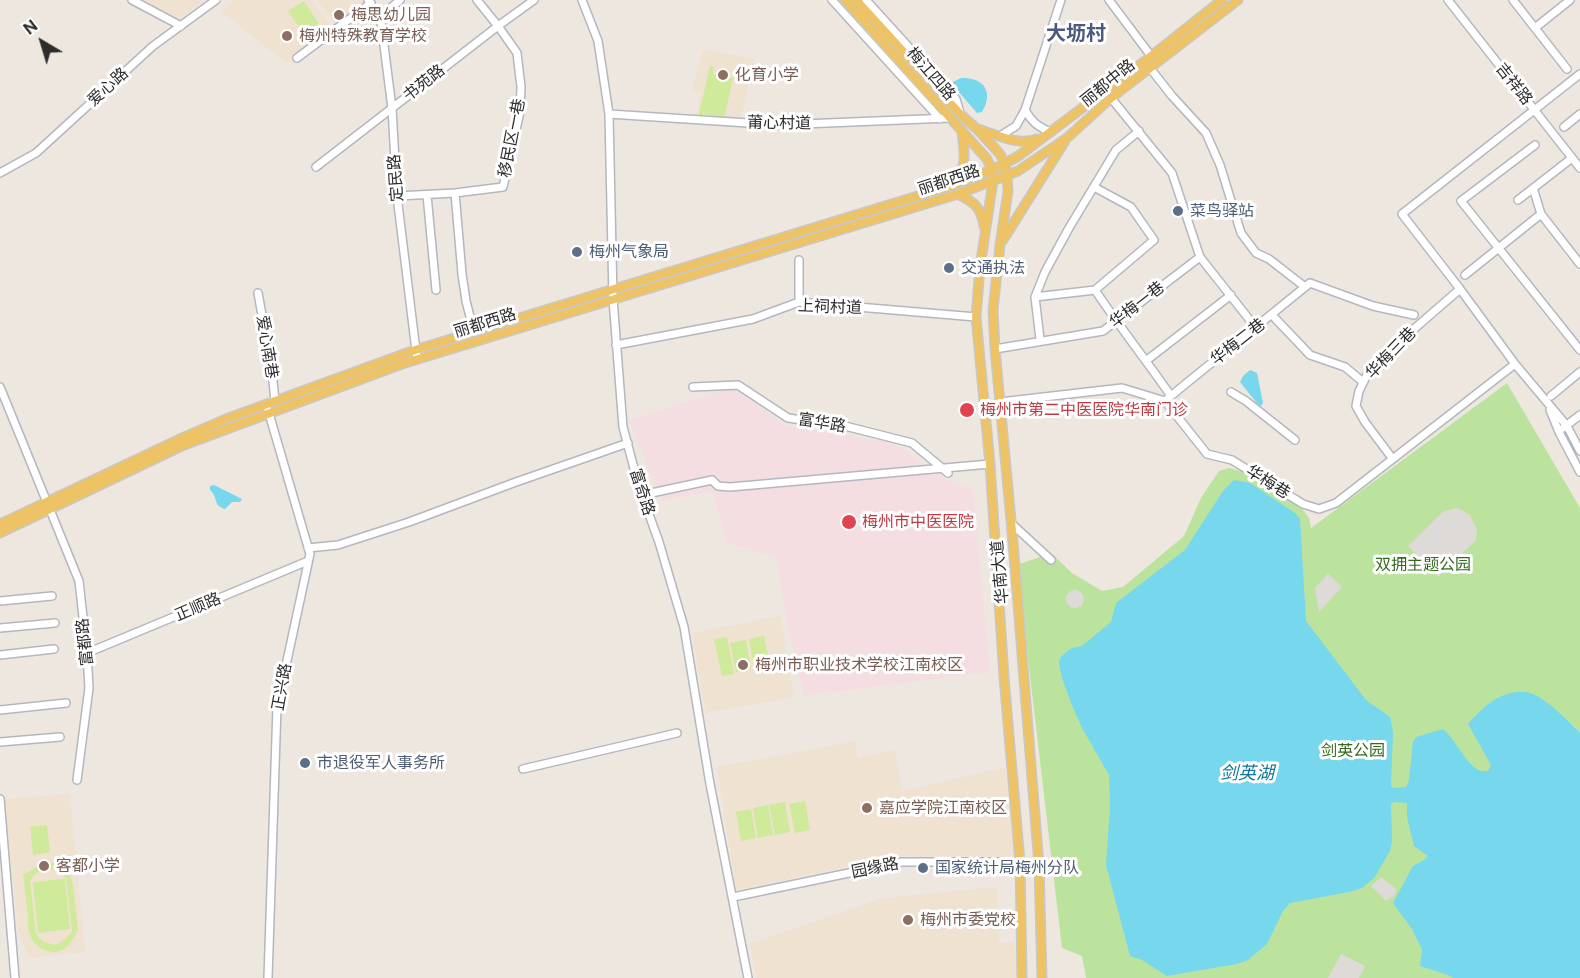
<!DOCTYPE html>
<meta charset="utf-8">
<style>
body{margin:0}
#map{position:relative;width:1580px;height:978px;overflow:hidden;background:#eee7e0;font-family:"Public Sans",sans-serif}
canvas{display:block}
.north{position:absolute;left:12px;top:12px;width:60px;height:60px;-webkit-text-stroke:4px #fff;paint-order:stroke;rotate:322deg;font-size:16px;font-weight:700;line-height:24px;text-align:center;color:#2d2d2d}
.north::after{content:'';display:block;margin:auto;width:21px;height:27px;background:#2d2d2d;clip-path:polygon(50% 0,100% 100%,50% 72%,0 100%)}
</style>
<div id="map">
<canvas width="1580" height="978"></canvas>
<div class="north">N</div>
</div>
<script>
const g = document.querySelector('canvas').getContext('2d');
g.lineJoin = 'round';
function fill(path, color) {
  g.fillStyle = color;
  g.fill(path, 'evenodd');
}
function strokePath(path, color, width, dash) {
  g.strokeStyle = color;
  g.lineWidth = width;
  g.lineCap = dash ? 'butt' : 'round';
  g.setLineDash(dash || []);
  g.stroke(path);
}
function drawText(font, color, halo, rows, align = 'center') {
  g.font = font + ' "Public Sans","Noto Sans SC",sans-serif';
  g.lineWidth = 6;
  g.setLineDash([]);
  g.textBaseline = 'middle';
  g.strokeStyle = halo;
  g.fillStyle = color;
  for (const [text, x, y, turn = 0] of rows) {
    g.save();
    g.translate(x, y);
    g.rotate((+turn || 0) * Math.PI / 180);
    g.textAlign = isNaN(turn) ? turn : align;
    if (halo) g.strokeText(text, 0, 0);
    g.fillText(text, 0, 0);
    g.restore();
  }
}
fill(new Path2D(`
 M137 0H205L179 19Z
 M235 0H311L332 27 286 63 221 11Z
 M317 0H362L365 3 336 26Z
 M703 49 754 59 740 123 695 120 701 93 692 91Z
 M780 616 794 697 706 713 692 633Z
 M856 741 857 758 894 749 903 791 1005 767 1016 857 897 856 736 890 717 767Z
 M70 794 85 952 29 958 19 933 4 799Z
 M997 887 999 943 1014 942 1018 978H757L750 944 882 898Z`), '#efe2d0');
fill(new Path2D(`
 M733 387 785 425 892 443 946 479 973 490 990 672 804 696 785 612 776 557 727 543 712 491 662 501 629 420Z`), '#f4dee1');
fill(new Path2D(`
 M1507 383 1580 508V978H1086L1082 956 1062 948 1017 565 1051 553 1072 573 1102 591 1123 587 1184 536 1201 498 1219 471 1229 468 1251 474 1303 510 1309 518 1311 528Z`), '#bbe39e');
fill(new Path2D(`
 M304 1 319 24 304 34 288 11Z
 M710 66 714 67 713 74 733 78 724 118 704 114V110L702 119 698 118Z
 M764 636 770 666 754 669 749 639Z
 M727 637 734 674 722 676 714 639Z
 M746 640 751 669 736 672 730 643Z
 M805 801 810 830 795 833 789 804Z
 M785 802 790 832 775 835 769 805Z
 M768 805 773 835 758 838 753 808Z
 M751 809 756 838 741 841 736 812Z
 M47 825 50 852 33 855 30 827Z
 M43 863C53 862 63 864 69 873 74 881 76 918 78 929 74 939 67 950 56 952 45 953 33 945 30 935 28 929 28 922 28 916 26 902 25 888 23 874 31 872 36 866 43 863ZM44 869C53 868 60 871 66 878L72 930 71 933 63 941 55 945 44 942 39 938 36 933 30 881 35 874Z
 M65 879 70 929 38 933 33 882Z`), '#ceea9a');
fill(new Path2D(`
 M1458 508 1470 515 1477 530 1476 540 1438 577 1408 546 1444 511Z
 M1328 574 1342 587 1319 612 1315 588Z
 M1066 599a9 9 0 1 1 18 0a9 9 0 1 1-18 0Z
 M1381 877 1397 890 1394 896 1386 901 1371 886Z
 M1341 954 1365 966 1359 978H1328Z`), '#dedad7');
fill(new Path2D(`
 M961 78C984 77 994 92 982 112L977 113 951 83Z
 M1250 370 1257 373 1263 403 1260 407 1240 382 1243 376Z
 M1234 480 1250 483 1295 513 1300 519 1306 621 1366 700 1390 717 1393 732 1391 786 1393 788 1406 787 1409 780 1413 742 1416 737 1443 729C1456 740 1462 757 1474 767 1478 771 1483 772 1488 771L1491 765 1468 724C1482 708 1497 693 1519 692 1524 692 1528 692 1533 694 1551 702 1566 720 1580 733V978H1454L1448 975 1420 966 1422 950 1412 929 1393 903 1413 866 1424 860 1428 856 1414 846 1407 817V803L1394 802 1391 804 1392 842 1390 851 1374 878 1362 888 1349 892 1290 903 1283 911 1267 944 1248 960 1237 964 1167 976 1142 960 1130 956 1106 865 1110 807 1109 775 1082 728 1071 703 1062 678 1059 664 1060 658 1066 652 1072 648 1082 646 1111 622 1116 603 1185 550 1223 491Z
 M214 485 242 499 240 502H232L225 509C212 505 219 498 210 490V486Z`), '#76d7ed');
const minor = new Path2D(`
 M132 0 181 26
 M368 0 381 22 392 108 397 196 417 359
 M582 0 598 41 609 114 613 299 623 427 639 487 659 542 684 627 710 784 748 978
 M832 0 940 119
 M866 0 956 99 960 113
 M1109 0 1151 56
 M1448 0 1580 168
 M1513 0 1567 69
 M379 18 400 0
 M1535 28 1570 0
 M297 58 371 3
 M1150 68 1172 96 1206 133 1220 165 1241 233 1256 253 1269 259 1305 287
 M1580 74 1402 214 1460 289 1515 364 1567 426 1580 451
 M1111 98 1172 173 1200 257 1256 328
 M1025 110C1032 122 1038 127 1051 132
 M609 114 779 125 949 118
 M1564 127 1580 114
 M1000 136 1016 126 1025 110 1061 0
 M1535 145 1461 201 1580 350
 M316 167 498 26 534 0
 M0 173 36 153 153 46 216 0
 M455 193 462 274 466 301 474 332
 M427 195 436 290
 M397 196 455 193 503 187 520 112 521 87 517 53 498 26 477 0
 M1518 200 1572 158
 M1541 214 1580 264
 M1465 275 1541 214 1533 188
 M1095 290C1119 326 1146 360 1171 396
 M258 293 268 348 270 353 275 401
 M1035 297 1095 290 1154 240 1131 207 1094 187
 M799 302V260
 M1272 315 1310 355 1345 367 1363 382
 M1040 339 1035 297 1045 272 1069 228 1116 150 1139 131
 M616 345 753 319 799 302 976 317
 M995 349 1103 331 1200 257
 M1147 360 1231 295
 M0 387 79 581 87 653 89 688 77 780
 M693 387 738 385 788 418 845 426 912 443 948 473
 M1231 392 1246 401 1295 440
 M1551 396 1580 372
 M1165 401 1183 386 1310 283 1373 306 1414 315
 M1000 402 1122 388 1165 401 1207 454 1232 460 1303 504 1319 509 1336 503 1515 364
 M268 410 310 554 277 707 268 978
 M1550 410 1559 432 1580 472
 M1563 428 1580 415
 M1392 458 1365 422 1356 406 1359 391 1368 373 1392 348 1460 289
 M642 495 712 480 718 486 730 487 990 464
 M1011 523 1051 560
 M308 548 338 545 409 522 516 482 628 443
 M0 601 52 596
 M0 628 55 623
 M87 653 308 561
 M0 655 54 649
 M0 710 66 703
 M0 742 60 737
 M523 769 677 733
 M0 799 15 978
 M733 897 902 862H1020`);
const major = new Path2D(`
 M845 0 987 159 992 170 993 181 980 267 976 317 990 464 1004 677 1020 862 1022 978
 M856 0 961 115 977 129 1000 154 1005 164 1007 176 1008 191 1000 245 993 310 995 349 1013 542 1039 865 1042 978
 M978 129C998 135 1017 146 1037 139
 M952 183C969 166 964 153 962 132
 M958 194C974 202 981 207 984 226
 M1003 240 1065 141
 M0 524 182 438 226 419 415 350 947 187 992 170 1017 157 1145 61 1222 0
 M0 533 184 445 402 364 958 194 1018 171 1067 138 1111 98 1238 0`);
strokePath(minor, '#b3b7c0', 10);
strokePath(major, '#c8c8c8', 11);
strokePath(minor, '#fff', 7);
strokePath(major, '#eec365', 8);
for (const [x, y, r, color] of [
 [339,15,6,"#8d6e63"],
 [287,36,6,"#8d6e63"],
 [723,75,6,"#8d6e63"],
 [1178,211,6,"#5c6f8a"],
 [577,252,6,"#5c6f8a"],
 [949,268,6,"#5c6f8a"],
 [967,410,8,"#e0444e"],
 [849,522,8,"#e0444e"],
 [743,665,6,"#8d6e63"],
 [305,763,6,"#5c6f8a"],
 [867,808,6,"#8d6e63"],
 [44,866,6,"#8d6e63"],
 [923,868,6,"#5c6f8a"],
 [908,920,6,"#8d6e63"]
]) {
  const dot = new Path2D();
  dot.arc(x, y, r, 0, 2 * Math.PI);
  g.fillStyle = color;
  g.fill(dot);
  strokePath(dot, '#fff', 2);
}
drawText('16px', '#785e54', '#fff', [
 ["梅思幼儿园",351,15],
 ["梅州特殊教育学校",299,36],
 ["化育小学",735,75],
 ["梅州市职业技术学校江南校区",755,665],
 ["嘉应学院江南校区",879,808],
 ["客都小学",56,866],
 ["梅州市委党校",920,920]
], 'left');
drawText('16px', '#2d2d2d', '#fff', [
 ["梅江四路",931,74,49],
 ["书苑路",424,83,-38],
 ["丽都中路",1108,83,-39],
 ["吉祥路",1514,84,52],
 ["爱心路",108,87,-42],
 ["莆心村道",779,123,1],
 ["移民区一巷",512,138,-79],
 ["定民路",396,178,-94],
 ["丽都西路",949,180,-18],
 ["华梅一巷",1137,305,-38],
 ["上祠村道",830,307,2],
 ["丽都西路",485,323,-17],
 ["华梅二巷",1238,342,-38],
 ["爱心南巷",267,347,81],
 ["华梅三巷",1391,353,-46],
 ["富华路",822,423,9],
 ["华梅巷",1268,482,32],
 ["富奇路",642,492,72],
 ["华南大道",1000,572,-95],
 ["正顺路",198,607,-23],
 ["富都路",85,642,-96],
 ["正兴路",282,687,-80],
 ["园缘路",875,868,-11]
]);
drawText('16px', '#4e5e75', '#fff', [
 ["菜鸟驿站",1190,211],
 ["梅州气象局",589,252],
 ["交通执法",961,268],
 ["市退役军人事务所",317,763],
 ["国家统计局梅州分队",935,868]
], 'left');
drawText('16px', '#be3a42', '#fff', [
 ["梅州市第二中医医院华南门诊",980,410],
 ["梅州市中医医院",862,522]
], 'left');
drawText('16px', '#336a1d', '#fff', [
 ["双拥主题公园",1423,565],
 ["剑英公园",1353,751]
]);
drawText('italic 18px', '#10789d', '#fff', [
 ["剑英湖",1247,773]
]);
drawText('bold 20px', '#4d5a7d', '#fff', [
 ["大坜村",1076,34]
]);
</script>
